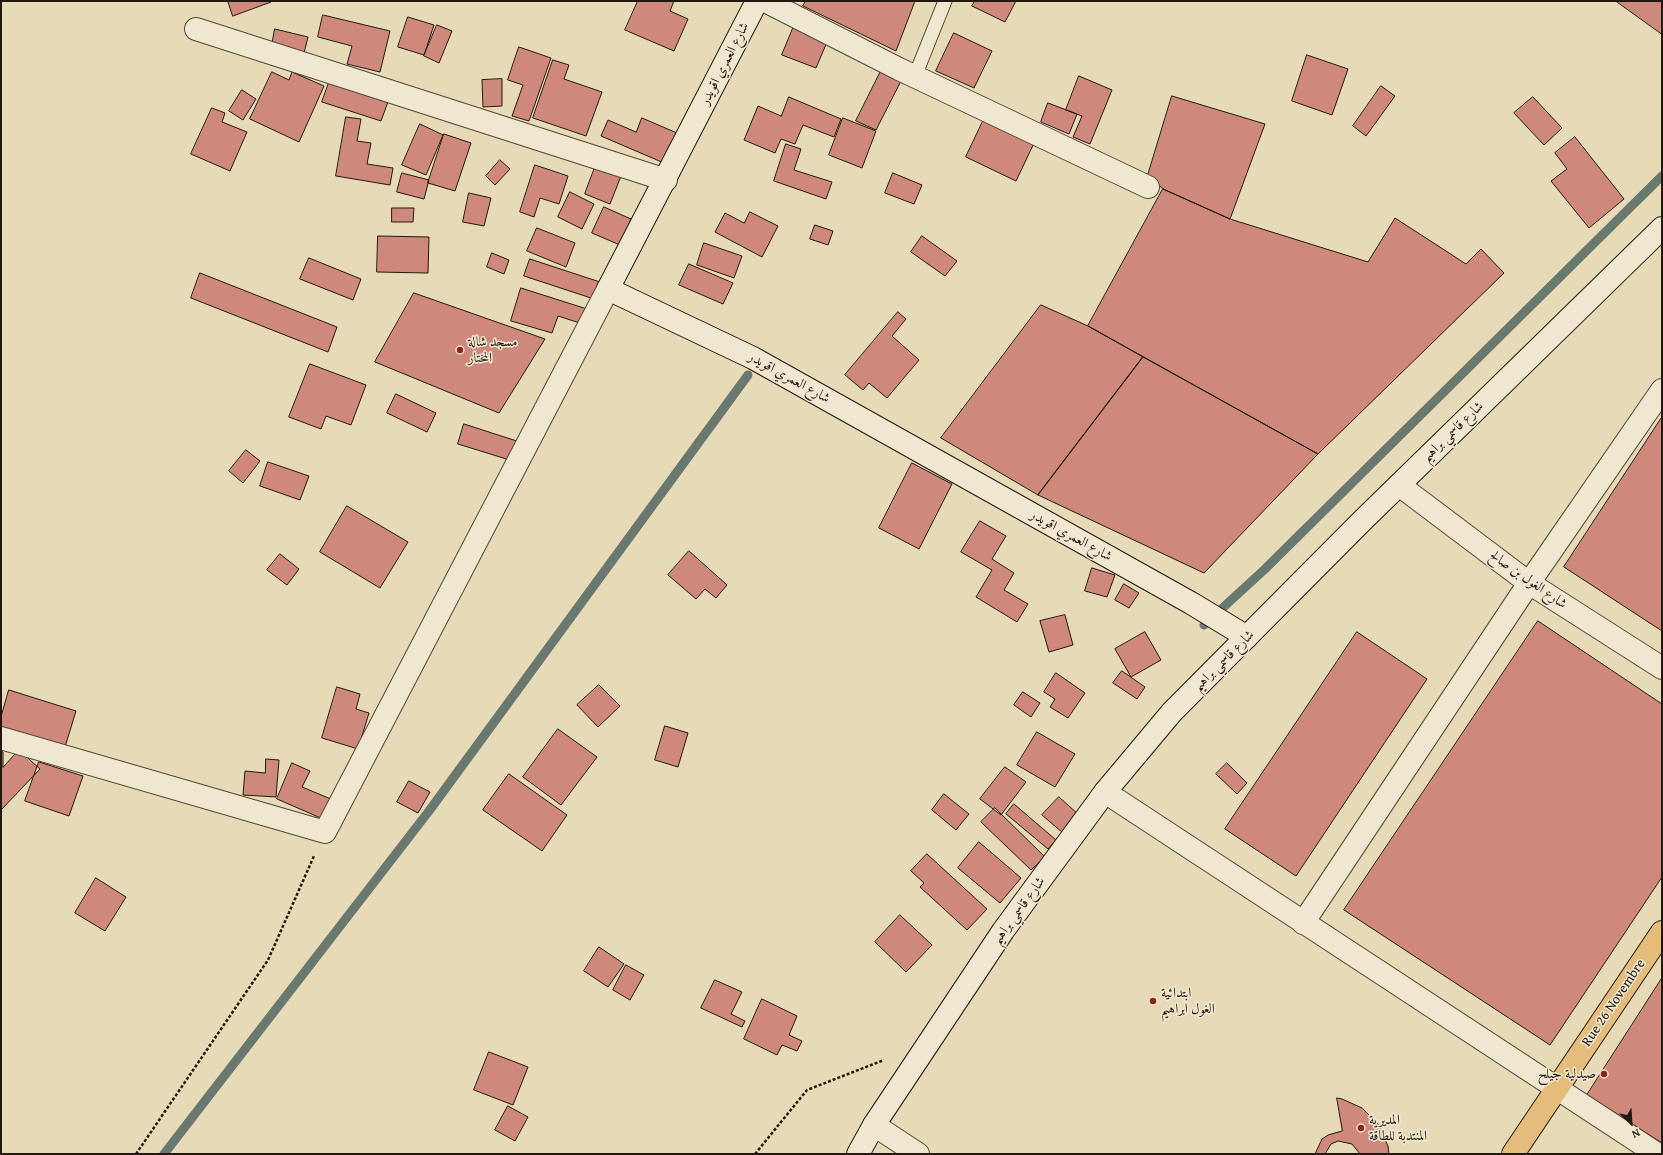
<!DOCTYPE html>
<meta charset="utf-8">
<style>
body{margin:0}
#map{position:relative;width:1663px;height:1155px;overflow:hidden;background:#e7dab7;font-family:"Gentium Book Plus",serif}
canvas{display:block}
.frame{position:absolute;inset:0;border:2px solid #23180f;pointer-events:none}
.north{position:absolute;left:1611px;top:1103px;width:40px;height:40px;-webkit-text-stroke:3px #efe7d0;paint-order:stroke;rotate:155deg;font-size:11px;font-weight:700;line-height:16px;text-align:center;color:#23180f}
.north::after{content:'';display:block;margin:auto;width:14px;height:18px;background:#23180f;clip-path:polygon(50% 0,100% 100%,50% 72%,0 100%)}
</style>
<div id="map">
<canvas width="1663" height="1155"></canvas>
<div class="frame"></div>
<div class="north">N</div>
</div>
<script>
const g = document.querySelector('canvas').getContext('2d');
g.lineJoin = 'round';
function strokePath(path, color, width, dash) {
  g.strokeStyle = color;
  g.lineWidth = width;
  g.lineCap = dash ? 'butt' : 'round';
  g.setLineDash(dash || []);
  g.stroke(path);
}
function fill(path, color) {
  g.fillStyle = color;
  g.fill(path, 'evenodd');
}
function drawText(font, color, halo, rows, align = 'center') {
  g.font = font + ' "Gentium Book Plus",Amiri,serif';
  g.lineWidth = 3;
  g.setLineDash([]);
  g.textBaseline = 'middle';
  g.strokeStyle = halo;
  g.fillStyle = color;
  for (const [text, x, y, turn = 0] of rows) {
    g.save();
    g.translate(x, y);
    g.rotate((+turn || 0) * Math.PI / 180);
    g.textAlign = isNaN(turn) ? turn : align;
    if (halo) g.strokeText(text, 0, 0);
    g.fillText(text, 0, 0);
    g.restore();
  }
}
strokePath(new Path2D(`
 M1204 625 1265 569 1662 176
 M164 1154 429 811 748 375`), '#697970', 9);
const building = new Path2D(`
 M228 1H271V2L233 16Z
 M638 1H674L670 11 688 19 674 51 625 30Z
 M806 1H915L896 51 803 6Z
 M975 1H1016L1005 22 972 6Z
 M1616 1H1662V34Z
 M323 15 390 31 380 72 347 64 352 46 318 37Z
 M408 17 434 25 424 55 398 47Z
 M796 21 830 35 816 68 782 55Z
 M437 25 452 31 439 63 424 56Z
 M275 29 308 37 304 53 272 45Z
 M954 33 992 51 974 88 936 71Z
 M519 47 551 58 529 121 512 116 523 85 508 80Z
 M1307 55 1348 69 1332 115 1292 101Z
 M553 60 569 65 564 79 602 92 586 136 533 118Z
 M883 67 903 77 876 130 856 121Z
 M272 72 289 80 292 72 324 86 299 142 250 119Z
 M1079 76 1112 90 1090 144 1073 137 1082 116 1066 110Z
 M502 79V106L483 107 482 80Z
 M330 80 389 99 381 121 322 102Z
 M1381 86 1395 96 1366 136 1353 126Z
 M242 90 256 99 243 120 229 111Z
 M1172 96 1265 124 1230 219 1163 189 1148 175Z
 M789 97 841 119 834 137 803 125 795 144 781 139 775 153 744 140 758 106 781 116Z
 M1533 97 1562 128 1544 145 1514 113Z
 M1048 103 1077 114 1069 134 1041 122Z
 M212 108 225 113 222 122 247 132 230 171 191 154Z
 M346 117 361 119 357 141 371 143 367 164 393 168 390 185 336 176Z
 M985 117 1035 141 1016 181 966 157Z
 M642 118 677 133 664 163 601 136 608 120 636 132Z
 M843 118 876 131 862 168 829 155Z
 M420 124 443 135 426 175 402 165Z
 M444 134 471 143 455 191 428 183Z
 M1575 137 1624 199 1589 228 1551 181 1567 169 1555 153Z
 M786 144 801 149 794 170 832 182 826 199 774 181Z
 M500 160 510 169 495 185 486 176Z
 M597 162 623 171 610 204 585 194Z
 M535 165 568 176 559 204 540 198 534 217 520 212Z
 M402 173 429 180 424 199 397 192Z
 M893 173 922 185 914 204 885 193Z
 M1163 189 1230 219 1368 262 1395 218 1466 264 1481 249 1504 273 1318 454 1088 326Z
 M570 192 594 204 582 229 558 217Z
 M469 193 491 198 484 226 463 222Z
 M604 207 631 219 620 245 592 233Z
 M392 208H414L413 222H392Z
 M750 212 778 226 762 257 715 232 725 213 744 223Z
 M815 225 833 231 828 245 810 239Z
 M537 228 575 243 566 267 527 251Z
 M378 236 429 237 428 273 377 272Z
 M922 236 957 261 945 276 911 252Z
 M704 243 742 256 734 278 697 265Z
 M492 253 509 260 504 274 487 267Z
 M309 258 361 279 353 300 300 279Z
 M530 259 600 282 594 299 524 276Z
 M689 264 733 283 723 304 679 285Z
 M200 273 337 327 328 352 191 298Z
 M521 288 587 309 583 324 558 316 552 333 511 321Z
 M414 293 545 339 499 413 375 362Z
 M1041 305 1088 326 1143 357 1038 495 941 438Z
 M898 312 906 319 892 336 919 360 887 398 869 383 863 390 845 375Z
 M1143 357 1318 454 1204 573 1038 495Z
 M310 364 366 385 351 425 326 416 321 429 289 417Z
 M396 394 436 413 427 432 387 413Z
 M1662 417V631L1564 567Z
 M464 424 523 443 516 462 458 444Z
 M246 450 260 461 243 483 229 471Z
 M268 462 309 476 300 500 260 486Z
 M912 463 952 484 919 549 879 528Z
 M347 506 408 542 380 588 320 552Z
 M980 521 1006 536 992 559 1014 573 1004 590 1028 604 1017 622 976 597 992 570 961 552Z
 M689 551 727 585 716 598 705 589 696 599 668 575Z
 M280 554 299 569 287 585 267 570Z
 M1092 568 1115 575 1107 597 1085 591Z
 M1124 584 1139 593 1129 608 1115 600Z
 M1065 615 1073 645 1049 652 1040 621Z
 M1538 621 1662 704V877L1550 1045 1344 910Z
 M1145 632 1161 660 1131 677 1115 649Z
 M1357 632 1427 679 1296 876 1225 829Z
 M1122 671 1145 687 1137 699 1113 683Z
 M1056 673 1085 693 1068 718 1050 707 1055 699 1044 692Z
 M599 685 620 706 598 727 577 705Z
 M337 687 360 694 356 709 369 713 358 749 322 738Z
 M9 690 76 711 65 747 1 727V717Z
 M1023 692 1040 703 1031 717 1014 705Z
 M665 726 688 733 678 767 655 760Z
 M558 729 597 757 561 805 523 777Z
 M1037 732 1075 754 1055 787 1017 765Z
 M19 750 40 769 1 810V751L3 752V767Z
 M266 759 279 760 276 797 243 795 245 771 265 773Z
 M39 762 83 776 69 816 25 801Z
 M292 763 310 771 302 787 331 799 323 819 277 799Z
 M1227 763 1247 783 1237 794 1216 774Z
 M1005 767 1026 782 1001 815 980 799Z
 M509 774 567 815 542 851 483 810Z
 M409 781 430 792 418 813 397 802Z
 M944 794 969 814 956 830 932 810Z
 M1059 797 1079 815 1063 833 1042 815Z
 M1014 804 1056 840 1048 849 1006 814Z
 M995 808 1045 857 1031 870 981 822Z
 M979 842 1021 878 1000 903 958 868Z
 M927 854 987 909 967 930 920 887 924 883 911 871Z
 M96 878 126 897 105 931 75 913Z
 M900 915 932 945 906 972 875 942Z
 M599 947 624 964 608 987 584 971Z
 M626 965 644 975 630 1000 613 990Z
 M1662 978V1143L1587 1095Z
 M715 980 742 992 731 1014 745 1021 742 1027 701 1008Z
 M762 999 797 1016 789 1035 802 1041 797 1051 782 1045 777 1055 744 1039Z
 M489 1052 528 1067 513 1105 474 1090Z
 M1337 1098 1342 1099 1362 1108 1378 1124 1388 1146 1389 1154H1360L1352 1144 1338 1141 1331 1144 1325 1154H1315L1322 1139 1328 1135 1342 1131Z
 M508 1106 528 1117 515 1141 495 1130Z`);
fill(building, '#cf887c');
strokePath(building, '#23180f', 1);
const lane = new Path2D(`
 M915 76 945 1`);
const street = new Path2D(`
 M765 1 899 69 1148 187
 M196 29 666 180
 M1399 485 1529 583 1662 668
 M1 738 325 832 608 289
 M1105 792 1657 1154
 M1303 923 1529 583 1662 390
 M874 1125 918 1154`);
const secondary = new Path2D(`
 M757 1 608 289 753 358 1191 603 1247 637
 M858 1154 874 1125 1003 931 1105 792 1172 712 1362 521 1662 228`);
const primary = new Path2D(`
 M1513 1154 1662 932`);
strokePath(lane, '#544839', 15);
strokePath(street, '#544839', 24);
strokePath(secondary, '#23180f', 24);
strokePath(primary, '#23180f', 24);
strokePath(new Path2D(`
 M136 1154 268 960 314 856
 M755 1154 807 1090 884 1060`), '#23180f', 2.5, [3, 2]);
strokePath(lane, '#efe7d0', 13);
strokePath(street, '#efe7d0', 22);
strokePath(secondary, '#efe7d0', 22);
strokePath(primary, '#e4bd7c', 22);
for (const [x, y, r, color] of [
 [460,350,4,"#8f2418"],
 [1153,1001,4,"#8f2418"],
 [1604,1074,4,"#8f2418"],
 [1361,1128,4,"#8f2418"]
]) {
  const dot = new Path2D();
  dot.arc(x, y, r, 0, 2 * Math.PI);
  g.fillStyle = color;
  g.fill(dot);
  strokePath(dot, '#efe7d0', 1.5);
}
drawText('14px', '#23180f', '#efe7d0', [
 ["شارع العمري اقويدر",725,64,-63],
 ["شارع العمري اقويدر",789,378,29],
 ["شارع قاسمي براهيم",1453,432,-44],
 ["شارع العمري اقويدر",1071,536,29],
 ["شارع الغول بن صالح",1528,580,35],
 ["شارع قاسمي براهيم",1224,661,-45],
 ["شارع قاسمي براهيم",1019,911,-54],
 ["Rue 26 Novembre",1614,1003,-56]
]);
drawText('14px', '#23180f', '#efe7d0', [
 ["مسجد شالة",468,342],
 ["المختار",468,358],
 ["ابتدائية",1161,993],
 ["الغول ابراهيم",1161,1009],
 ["صيدلية جيلح",1596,1074,"right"],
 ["المديرية",1369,1120],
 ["المنتدبة للطاقة",1369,1136]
], 'left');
</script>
